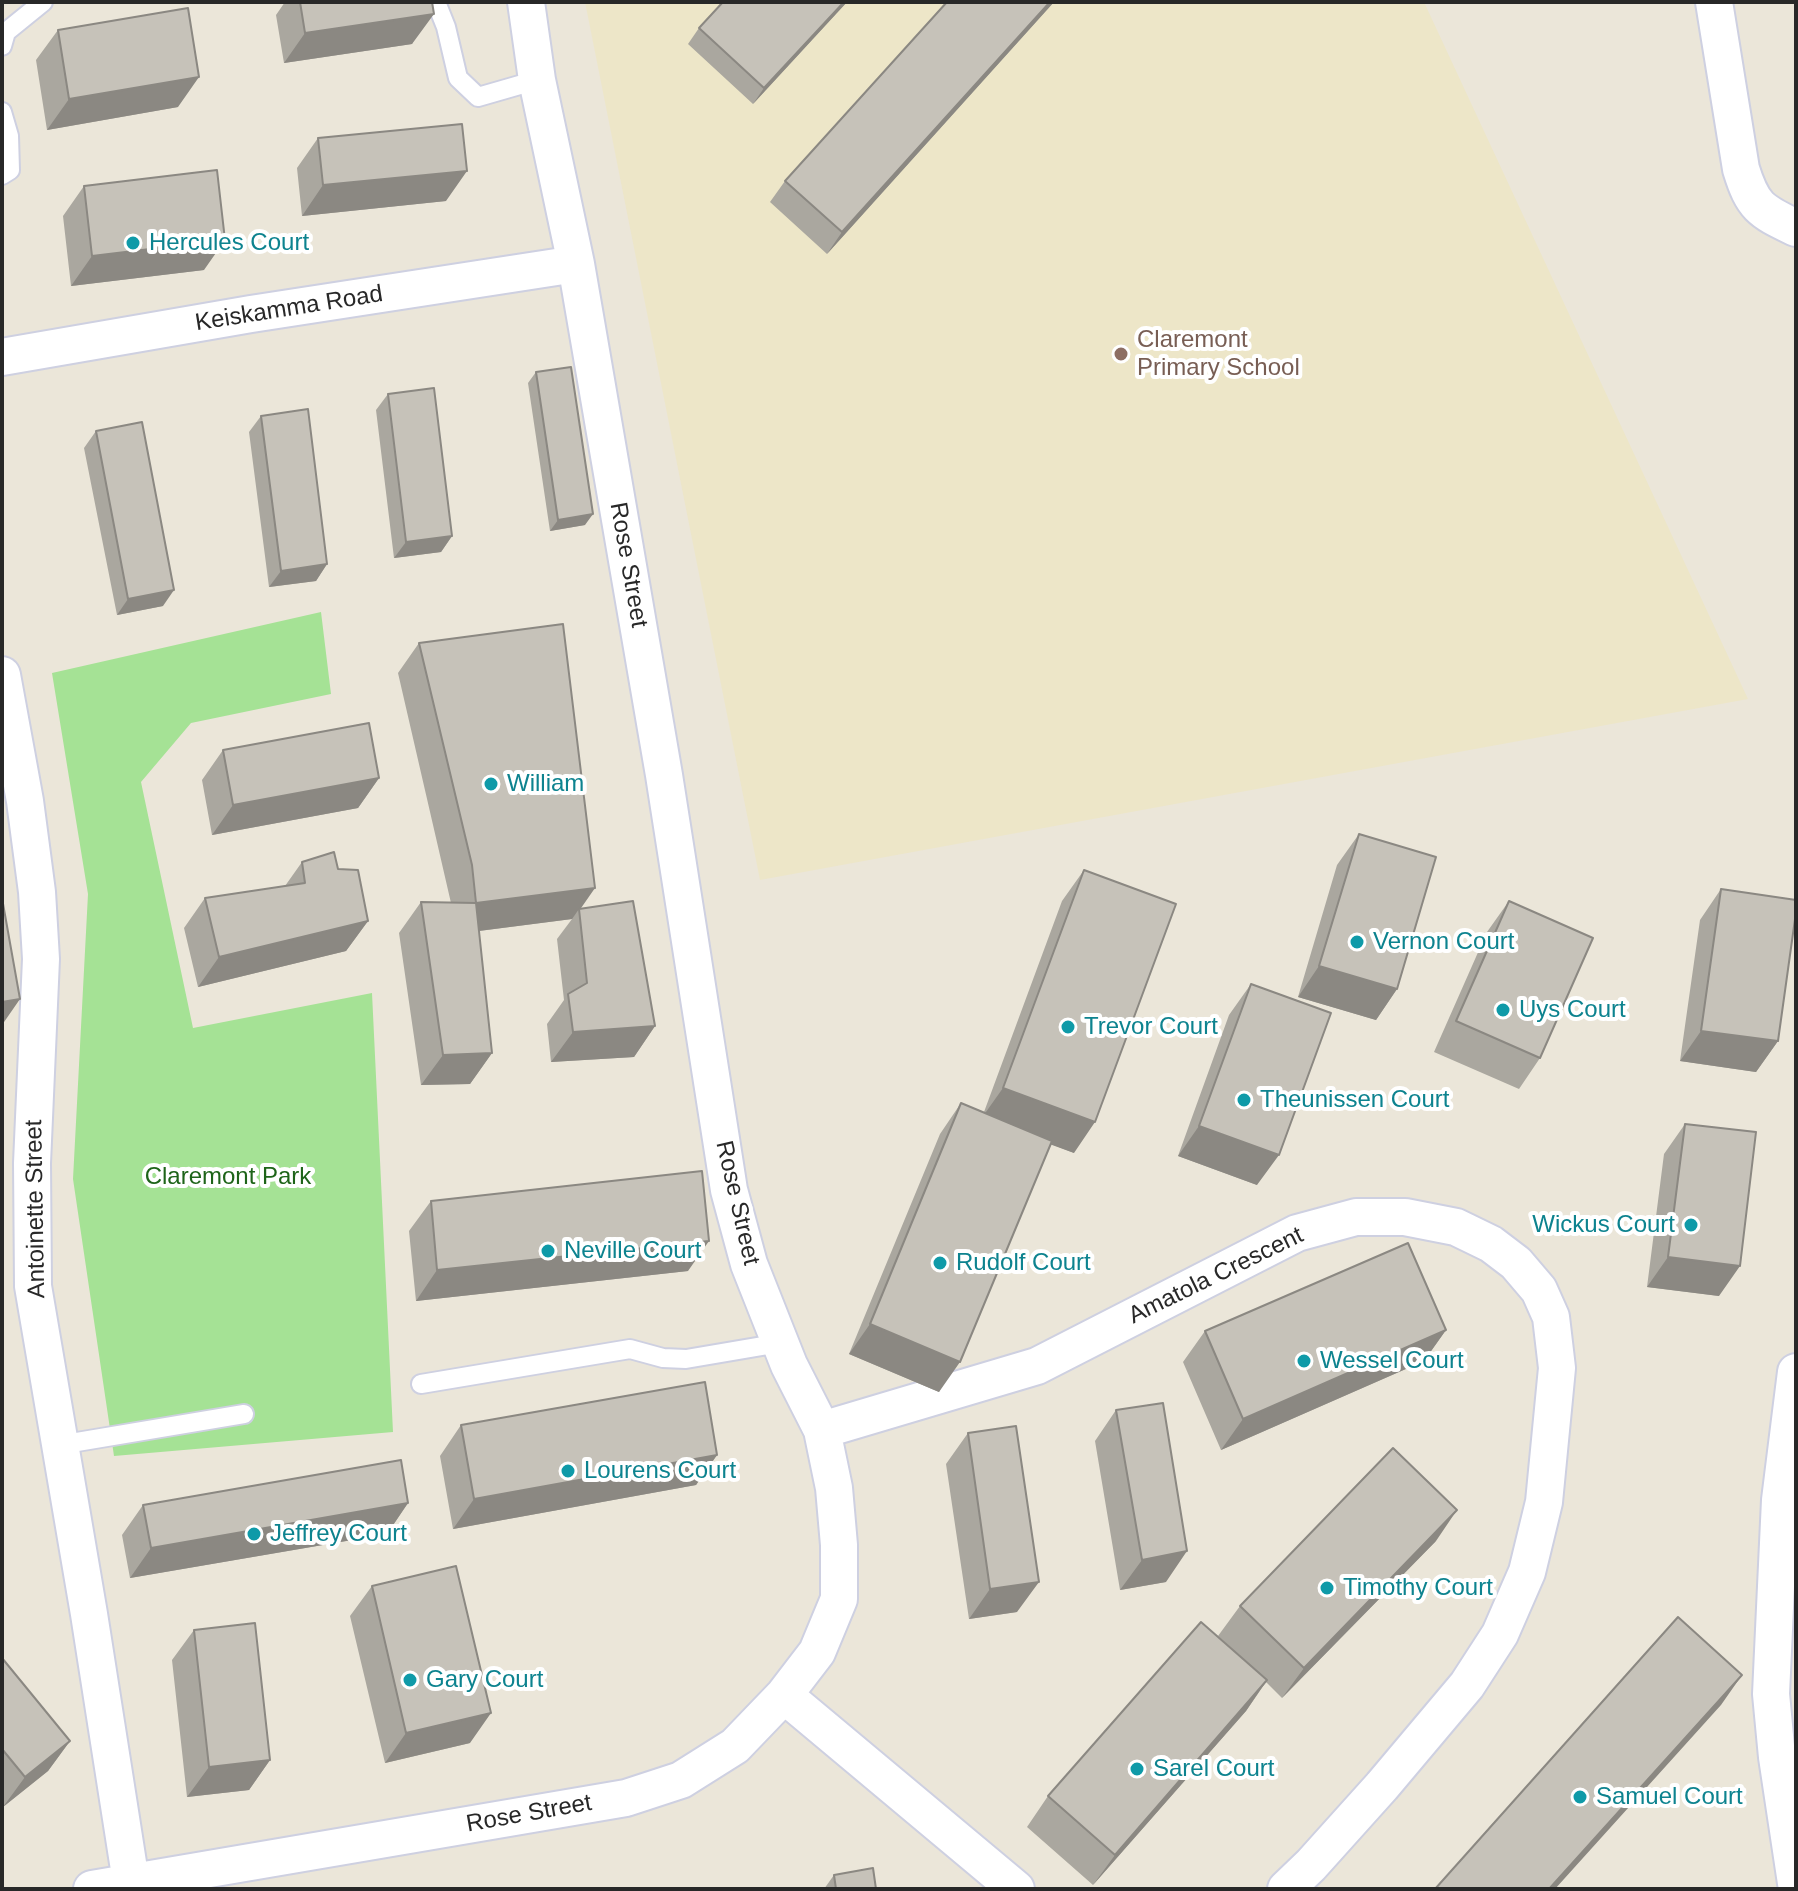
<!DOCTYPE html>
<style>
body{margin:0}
#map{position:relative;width:1798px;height:1891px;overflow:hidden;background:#ebe6d9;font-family:Arial,sans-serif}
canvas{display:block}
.frame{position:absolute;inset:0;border:4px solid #282828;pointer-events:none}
</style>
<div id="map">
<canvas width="1798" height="1891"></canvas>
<div class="frame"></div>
</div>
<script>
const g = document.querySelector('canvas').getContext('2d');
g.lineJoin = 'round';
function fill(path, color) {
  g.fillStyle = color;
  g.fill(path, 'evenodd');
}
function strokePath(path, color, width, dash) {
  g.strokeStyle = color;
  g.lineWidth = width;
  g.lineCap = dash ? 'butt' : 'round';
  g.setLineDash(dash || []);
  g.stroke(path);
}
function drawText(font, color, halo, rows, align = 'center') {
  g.font = font + ' Arial,sans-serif';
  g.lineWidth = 8;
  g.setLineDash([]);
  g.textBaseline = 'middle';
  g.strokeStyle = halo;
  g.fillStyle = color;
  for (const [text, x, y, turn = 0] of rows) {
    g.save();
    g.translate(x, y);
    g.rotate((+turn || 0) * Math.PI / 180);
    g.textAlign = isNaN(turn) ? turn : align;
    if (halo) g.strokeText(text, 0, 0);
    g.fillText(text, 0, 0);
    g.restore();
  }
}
fill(new Path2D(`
 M585 2H1424L1748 699 760 880Z`), '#ede6c8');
fill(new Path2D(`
 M321 612 331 694 191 723 141 782 193 1028 372 993 393 1432 114 1456 73 1179 88 894 52 673Z`), '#a5e295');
const service = new Path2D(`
 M436 2 446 27 458 78 478 97 537 80
 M2 46 6 32 43 2
 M2 112 9 136 10 170 2 175
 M421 1384 630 1349 663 1358 686 1359 780 1343
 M59 1445 244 1414`);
const minor = new Path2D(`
 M1714 2 1741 169C1753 208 1761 211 1796 228
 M2 357 251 314 576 264
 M2 675 25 801 37 892 41 959 32 1163 33 1286 89 1614 131 1882
 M1796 1372 1780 1500 1771 1694 1777 1757 1796 1883
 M822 1430 1037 1366 1297 1233 1356 1217H1405L1456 1227 1491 1244 1516 1263 1539 1290 1551 1317 1557 1368 1544 1502 1527 1572 1500 1634 1467 1685 1382 1786 1311 1865 1286 1889
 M784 1695 1016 1889
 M92 1889 626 1798 681 1780 735 1746 784 1695 817 1652 839 1599V1545L834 1488 822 1430 789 1365 749 1264 729 1190 664 775 576 264 537 80 526 2`);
strokePath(service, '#ced0e1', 22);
strokePath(minor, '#ced0e1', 40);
strokePath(service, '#fff', 18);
strokePath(minor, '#fff', 36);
fill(new Path2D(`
 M285 2H432L412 44 284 63 276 15Z
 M723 2H847L753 104 688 44 699 28Z
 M947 2H1054L827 254 770 202 785 181Z
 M58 30 178 107 47 130 36 60Z
 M318 138 446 201 302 216 297 168Z
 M84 186 204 270 71 286 63 216Z
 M536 372 585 525 550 531 528 383Z
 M388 394 452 536 441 552 394 558 376 410Z
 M261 416 327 564 316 581 269 587 249 432Z
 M96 431 163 606 117 615 84 448Z
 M419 643 580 909 655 1026 634 1057 551 1062 547 1024 564 1000 557 939 572 919 479 931 492 1053 470 1084 421 1085 399 933 421 902 451 903 398 673Z
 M223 750 379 778 358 808 212 835 202 780Z
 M1359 834 1397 989 1376 1020 1298 997 1337 865Z
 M302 862 338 869 368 921 346 951 198 987 184 928 205 898 285 886Z
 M1084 870 1074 1153 1051 1144 939 1392 849 1354 940 1134 961 1103 984 1112 1062 901Z
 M1721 889 1778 1041 1756 1072 1680 1061 1700 920Z
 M1509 901 1540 1058 1519 1089 1434 1052 1487 932Z
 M1251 984 1257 1185 1178 1156 1229 1015Z
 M1685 1124 1719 1296 1647 1287 1664 1154Z
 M431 1201 688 1271 416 1301 409 1231Z
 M1446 1330 1424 1361 1221 1450 1183 1362 1205 1331Z
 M1116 1410 1166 1582 1120 1590 1095 1441Z
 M461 1425 717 1455 696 1485 453 1529 440 1456Z
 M968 1433 1017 1612 969 1619 946 1464Z
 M408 1503 387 1534 130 1578 122 1535 143 1505Z
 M1436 1541 1282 1698 1266 1682 1246 1711 1093 1885 1027 1827 1048 1796 1233 1650 1218 1636 1240 1606Z
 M372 1586 470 1743 385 1763 350 1616Z
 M194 1630 270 1760 249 1790 187 1797 172 1660Z
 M2 1658 70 1741 48 1771 3 1807 2 1806Z
 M834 1875 876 1889H824Z`), '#aaa79f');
fill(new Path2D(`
 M844 2H847L753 104 764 88Z
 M1050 2H1054L827 254 842 232Z
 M434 14 412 44 284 63 305 33Z
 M199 77 178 107 47 130 69 99Z
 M467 171 446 201 302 216 323 185Z
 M225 240 204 270 71 286 92 256Z
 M593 514 585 525 550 531 558 520Z
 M452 536 441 552 394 558 406 542Z
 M327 564 316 581 269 587 281 571Z
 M174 590 163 606 117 615 128 599Z
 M379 778 358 808 212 835 233 805Z
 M595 888 579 911V909L572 919 455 934 476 903Z
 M368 921 346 951 198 987 219 957Z
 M1319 966 1397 989 1376 1020 1298 997Z
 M20 999 2 1025V1002Z
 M655 1026 634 1057 551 1062 573 1032Z
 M1701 1031 1778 1041 1756 1072 1680 1061Z
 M492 1053 470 1084 421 1085 443 1055Z
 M1003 1088 1095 1122 1074 1153 981 1119Z
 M1199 1126 1279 1155 1257 1185 1178 1156Z
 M709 1241 688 1271 416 1301 437 1270Z
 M1668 1257 1740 1266 1719 1296 1647 1287Z
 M870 1324 960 1362 939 1392 849 1354Z
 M1446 1330 1424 1361 1221 1450 1243 1419Z
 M717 1455 696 1485 453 1529 474 1499Z
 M408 1503 387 1534 130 1578 151 1548Z
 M1457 1510 1436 1541 1282 1698 1304 1668Z
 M1187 1551 1166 1582 1120 1590 1142 1560Z
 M1039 1582 1017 1612 969 1619 990 1589Z
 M1742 1675 1721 1705 1555 1889H1549Z
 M1267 1680 1246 1711 1093 1885 1115 1855Z
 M491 1713 470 1743 385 1763 406 1733Z
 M70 1741 48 1771 3 1807 25 1777Z
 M270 1760 249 1790 187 1797 209 1767Z`), '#8b8882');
const building = new Path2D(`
 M300 2H432L434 14 305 33Z
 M723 2H844L764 88 699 28Z
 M947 2H1050L842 232 785 181Z
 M188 8 199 77 69 99 58 30Z
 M462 124 467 171 323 185 318 138Z
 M217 170 225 240 92 256 84 186Z
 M571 367 593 514 558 520 536 372Z
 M434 388 452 536 406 542 388 394Z
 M308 409 327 564 281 571 261 416Z
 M142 422 174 590 128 599 96 431Z
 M563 624 595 888 476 903 472 865 419 643Z
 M369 723 379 778 233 805 223 750Z
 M1359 834 1436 857 1397 989 1319 966Z
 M334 852 338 869 358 870 368 921 219 957 205 898 305 883 302 862Z
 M1084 870 1176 904 1095 1122 1003 1088Z
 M1721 889 1796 900V912L1778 1041 1701 1031Z
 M2 898 20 999 2 1002Z
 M633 901 655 1026 573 1032 568 994 587 983 579 909Z
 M1509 901 1593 938 1540 1058 1456 1021Z
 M421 902 476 903 492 1053 443 1055Z
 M1251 984 1331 1013 1279 1155 1199 1126Z
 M961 1103 1052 1141 960 1362 870 1324Z
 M1685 1124 1756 1132 1740 1266 1668 1257Z
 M702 1171 709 1241 437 1270 431 1201Z
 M1408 1243 1446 1330 1243 1419 1205 1331Z
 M705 1382 717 1455 474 1499 461 1425Z
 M1163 1403 1187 1551 1142 1560 1116 1410Z
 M1016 1426 1039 1582 990 1589 968 1433Z
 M1393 1448 1457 1510 1304 1668 1240 1606Z
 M401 1460 408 1503 151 1548 143 1505Z
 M456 1566 491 1713 406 1733 372 1586Z
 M1678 1617 1742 1675 1549 1889H1435Z
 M1201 1622 1267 1680 1115 1855 1048 1796Z
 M255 1623 270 1760 209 1767 194 1630Z
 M2 1658 70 1741 25 1777 2 1749Z
 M873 1868 876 1889H836L834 1875Z`);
fill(building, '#c6c2b9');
strokePath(building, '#8b8882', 2);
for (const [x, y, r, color] of [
 [133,243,8,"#0f9aa8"],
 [1121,354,8,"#8d6e63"],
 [491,784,8,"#0f9aa8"],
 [1357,942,8,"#0f9aa8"],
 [1503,1010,8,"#0f9aa8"],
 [1068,1027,8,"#0f9aa8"],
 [1244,1100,8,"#0f9aa8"],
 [1691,1225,8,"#0f9aa8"],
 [548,1251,8,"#0f9aa8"],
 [940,1263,8,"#0f9aa8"],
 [1304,1361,8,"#0f9aa8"],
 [568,1471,8,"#0f9aa8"],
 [254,1534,8,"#0f9aa8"],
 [1327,1588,8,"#0f9aa8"],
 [410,1680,8,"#0f9aa8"],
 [1137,1769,8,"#0f9aa8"],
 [1580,1797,8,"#0f9aa8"]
]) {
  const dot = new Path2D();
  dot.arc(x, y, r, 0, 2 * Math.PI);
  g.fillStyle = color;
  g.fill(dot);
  strokePath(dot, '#fff', 3);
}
drawText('24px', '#0d838f', '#fff', [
 ["Hercules Court",149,243],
 ["William",507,784],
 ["Vernon Court",1373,942],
 ["Uys Court",1519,1010],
 ["Trevor Court",1084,1027],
 ["Theunissen Court",1260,1100],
 ["Wickus Court",1675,1225,"right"],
 ["Neville Court",564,1251],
 ["Rudolf Court",956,1263],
 ["Wessel Court",1320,1361],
 ["Lourens Court",584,1471],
 ["Jeffrey Court",270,1534],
 ["Timothy Court",1343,1588],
 ["Gary Court",426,1680],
 ["Sarel Court",1153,1769],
 ["Samuel Court",1596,1797]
], 'left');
drawText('24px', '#282828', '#fff', [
 ["Keiskamma Road",289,309,-9],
 ["Rose Street",628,565,80],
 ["Rose Street",737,1203,77],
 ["Antoinette Street",36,1209,-91],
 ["Amatola Crescent",1216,1276,-26],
 ["Rose Street",529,1814,-10]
]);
drawText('24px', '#785e54', '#fff', [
 ["Claremont",1137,340],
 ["Primary School",1137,368]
], 'left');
drawText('24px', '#1e6419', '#fff', [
 ["Claremont Park",228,1177]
]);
</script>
